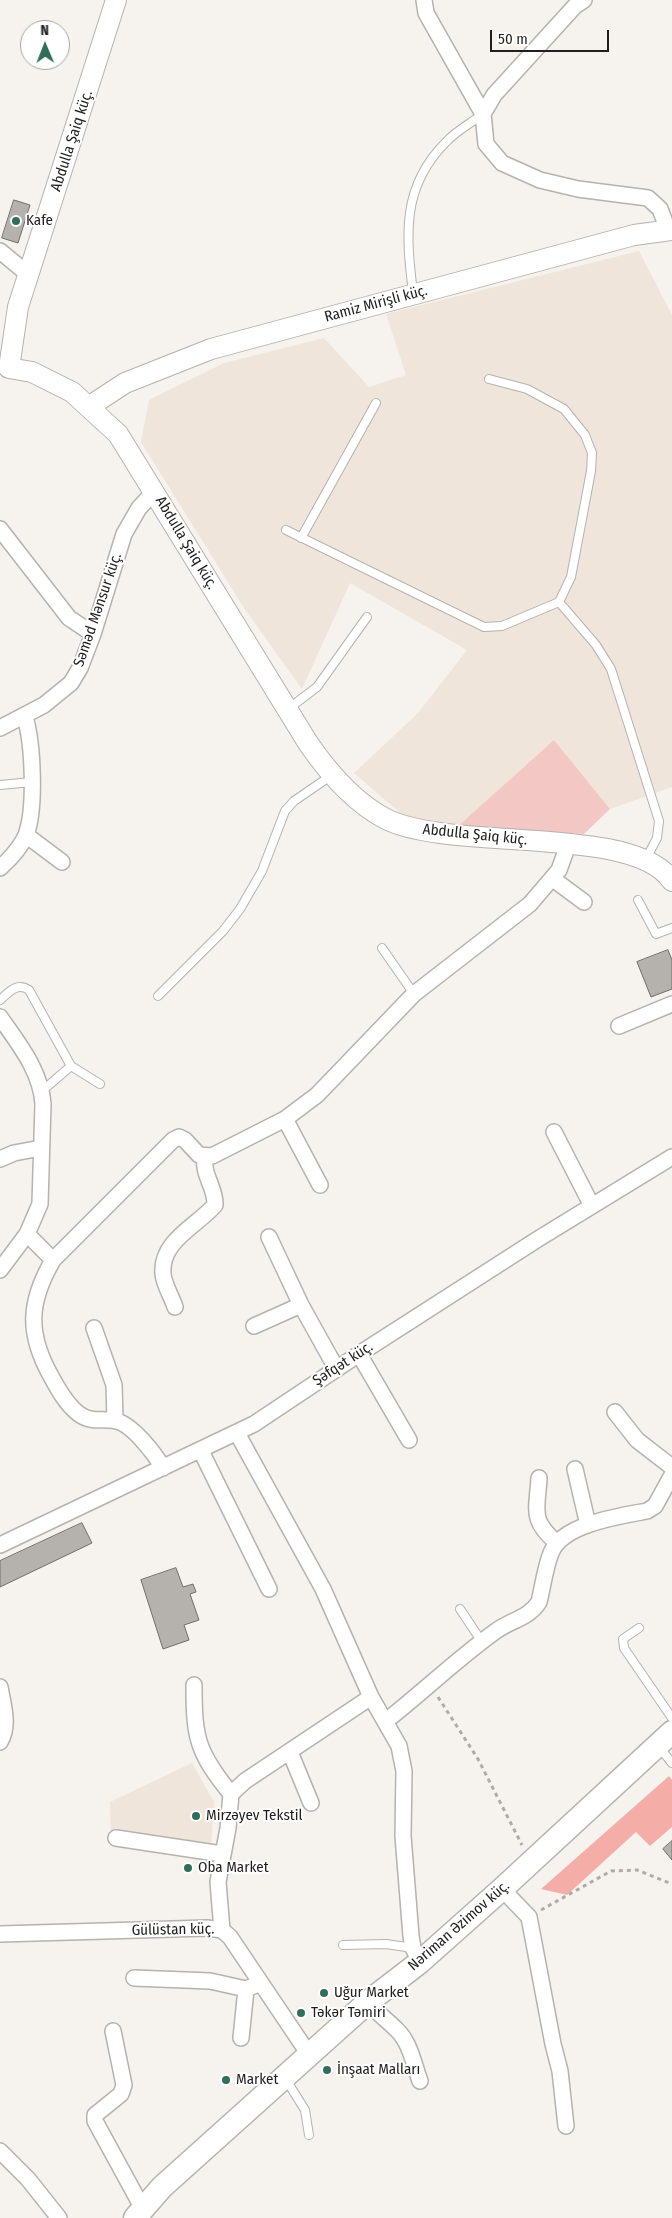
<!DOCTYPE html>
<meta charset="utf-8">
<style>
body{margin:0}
#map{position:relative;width:672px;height:2218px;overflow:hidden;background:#f6f2ed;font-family:"Fira Sans Condensed",sans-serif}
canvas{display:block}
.north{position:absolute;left:20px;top:20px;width:50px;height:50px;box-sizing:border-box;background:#fff;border:1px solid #a6a5a5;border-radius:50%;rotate:359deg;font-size:14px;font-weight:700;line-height:20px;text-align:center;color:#201f1d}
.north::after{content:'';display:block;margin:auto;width:18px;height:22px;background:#306e5a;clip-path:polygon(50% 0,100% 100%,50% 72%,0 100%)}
.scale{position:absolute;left:490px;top:30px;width:119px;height:22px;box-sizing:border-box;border:2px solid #201f1d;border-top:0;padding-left:6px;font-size:15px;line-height:18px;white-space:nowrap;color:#201f1d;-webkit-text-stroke:4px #fff;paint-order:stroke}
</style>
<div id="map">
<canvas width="672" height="2218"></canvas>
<div class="north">N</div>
<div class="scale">50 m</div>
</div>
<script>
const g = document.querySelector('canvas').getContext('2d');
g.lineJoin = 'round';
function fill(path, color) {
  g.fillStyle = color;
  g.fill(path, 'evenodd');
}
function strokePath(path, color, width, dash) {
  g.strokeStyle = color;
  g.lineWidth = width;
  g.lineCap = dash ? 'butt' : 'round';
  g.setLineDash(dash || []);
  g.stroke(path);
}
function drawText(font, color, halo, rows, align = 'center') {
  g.font = font + ' "Fira Sans Condensed",sans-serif';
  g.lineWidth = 4;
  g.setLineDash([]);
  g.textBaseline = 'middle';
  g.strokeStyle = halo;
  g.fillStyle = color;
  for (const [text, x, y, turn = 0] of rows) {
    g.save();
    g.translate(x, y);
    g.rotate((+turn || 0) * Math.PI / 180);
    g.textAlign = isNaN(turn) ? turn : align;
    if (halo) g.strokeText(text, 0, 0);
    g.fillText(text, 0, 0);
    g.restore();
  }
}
fill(new Path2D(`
 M639 251 672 315V787L610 809 554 740 458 826 423 822 400 813 354 773 418 713 467 650 350 583 302 689 244 608 141 442 149 400 224 363 324 338 369 387 406 375 386 314Z
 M192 1763 214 1802 211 1846 111 1837 110 1802Z`), '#efe5db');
fill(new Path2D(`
 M554 740 610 809 584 834 458 826Z`), '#f3c7c3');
fill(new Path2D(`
 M669 1776 672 1780V1827L650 1846 636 1832 567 1895 541 1889Z`), '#f4aea7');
const building = new Path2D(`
 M14 200 30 205 18 243 2 238Z
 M668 950 672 960V989L651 997 637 962Z
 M82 1523 92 1543 0 1587V1561Z
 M176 1568 183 1587 193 1584 196 1592 190 1594 199 1620 184 1625 189 1640 163 1649 141 1580Z
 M672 1841V1860L663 1849Z`);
fill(building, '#b5b2ad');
strokePath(building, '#706e69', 1);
const service = new Path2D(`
 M413 293C406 235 401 187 446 142 456 131 471 123 483 114
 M286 530 484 627 502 626 559 602 571 577 591 471 592 453 585 435 564 409 527 389 489 379
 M301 538 376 403
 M559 602 596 645 611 669 659 821 657 838 646 859
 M288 709 317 687 367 617
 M0 785 32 782
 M638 900 656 934 672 928
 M382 948 414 994
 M158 996 223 931 240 909 262 871 285 811 294 801 332 775
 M0 1000C9 992 17 982 29 990L71 1066 100 1084
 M42 1091 71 1066
 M460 1609 482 1642
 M639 1628 623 1639 624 1648 672 1718
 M659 1747 672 1763
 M343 1945 386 1944 413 1948
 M285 2078 305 2110 309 2135`);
const minor = new Path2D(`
 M424 0 426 13 483 114
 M584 0 575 6 494 95 483 114 486 144 502 163 540 180 578 189 648 198 660 209 668 230
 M0 251 29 275
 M0 529 69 618 93 634
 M0 728 44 705 71 683 80 668 93 634 124 534 139 508 155 491
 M26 835 62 862
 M0 868C10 859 21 847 26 835 36 808 33 744 25 717
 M553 879 584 902
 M0 1017C18 1043 41 1071 43 1104L40 1204 27 1234 0 1270
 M619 1026 672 1004
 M285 1119 320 1185
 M554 1132 592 1206
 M0 1159 14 1153 41 1148
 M27 1234 53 1260
 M269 1237 301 1305 336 1368
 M175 1307C172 1297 164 1285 163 1274 160 1241 197 1226 215 1205 216 1188 202 1175 205 1157
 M254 1326 301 1305
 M94 1328 114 1385 115 1420
 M359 1354 409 1440
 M615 1412 637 1440 672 1467
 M237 1433 323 1589 371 1697 399 1746 404 1771 403 1836 411 1936 413 1948 420 1962
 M201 1451 269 1589
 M163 1468C155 1454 132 1424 116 1421 103 1418 91 1423 79 1414 67 1405 59 1391 52 1378 27 1334 28 1303 53 1260L173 1140 179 1137 185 1140 199 1155 212 1156 285 1119 317 1095 414 994 530 904 559 870 568 845
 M575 1469 588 1525
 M539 1478C537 1511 530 1520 557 1543
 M0 1545 254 1424 359 1354 538 1239 672 1157
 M194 1685C194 1738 197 1752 231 1794
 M0 1687C3 1705 10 1725 0 1742
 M386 1721C423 1692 458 1658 496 1631 511 1620 529 1618 539 1602 543 1586 545 1568 551 1553 562 1524 620 1516 647 1511L655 1506 672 1475
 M290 1752 311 1803
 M116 1838 222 1854
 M502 1889 529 1917 553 2044 560 2071 566 2126
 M222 1930 218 1882 228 1828 231 1794 245 1781 371 1697
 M0 1934 207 1928 222 1930 230 1937 310 2056
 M134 1978 210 1981 246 1989 261 1983
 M368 2002C377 2013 387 2020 397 2030 410 2042 414 2065 420 2081
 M113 2031 124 2085 121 2094 95 2115V2121L143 2209
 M241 2038 246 1989
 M0 2151 28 2179 59 2218`);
const tertiary = new Path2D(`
 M116 0 18 307 9 368 32 372 72 392 118 434 308 743C328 772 353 802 386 819 452 852 634 824 672 881
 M90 406 125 383 211 349 586 248 634 235 672 230`);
const secondary = new Path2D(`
 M135 2218 162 2187 368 2002 420 1962 502 1889 672 1732`);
strokePath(service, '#b6b2ae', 10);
strokePath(minor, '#b6b2ae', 18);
strokePath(tertiary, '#b6b2ae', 22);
strokePath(secondary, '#b6b2ae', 25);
strokePath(new Path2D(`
 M438 1697 478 1759 522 1845
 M541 1910 611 1871 637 1870 672 1884`), '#afaca8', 3, [4, 4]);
strokePath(service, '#fff', 8);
strokePath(minor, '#fff', 15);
strokePath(tertiary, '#fff', 20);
strokePath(secondary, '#fff', 22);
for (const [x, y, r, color] of [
 [16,221,5,"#306e5a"],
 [196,1816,5,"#306e5a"],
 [188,1868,5,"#306e5a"],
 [324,1993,5,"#306e5a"],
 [301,2013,5,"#306e5a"],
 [327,2070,5,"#306e5a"],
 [226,2080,5,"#306e5a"]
]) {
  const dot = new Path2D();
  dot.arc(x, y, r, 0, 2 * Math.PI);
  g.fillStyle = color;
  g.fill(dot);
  strokePath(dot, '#fff', 2);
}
drawText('15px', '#201f1d', '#fff', [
 ["Abdulla Şaiq küç.",72,141,-72],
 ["Ramiz Mirişli küç.",376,304,-15],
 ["Abdulla Şaiq küç.",186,543,59],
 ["Səməd Mənsur küç.",98,610,-71],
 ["Abdulla Şaiq küç.",475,835,6],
 ["Şəfqət küç.",343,1364,-33],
 ["Nəriman Əzimov küç.",459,1926,-41],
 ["Gülüstan küç.",173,1930,-1]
]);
drawText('15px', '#201f1d', '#fff', [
 ["Kafe",26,221],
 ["Mirzəyev Tekstil",206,1816],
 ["Oba Market",198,1868],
 ["Uğur Market",334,1993],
 ["Təkər Təmiri",311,2013],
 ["İnşaat Malları",337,2070],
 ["Market",236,2080]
], 'left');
</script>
